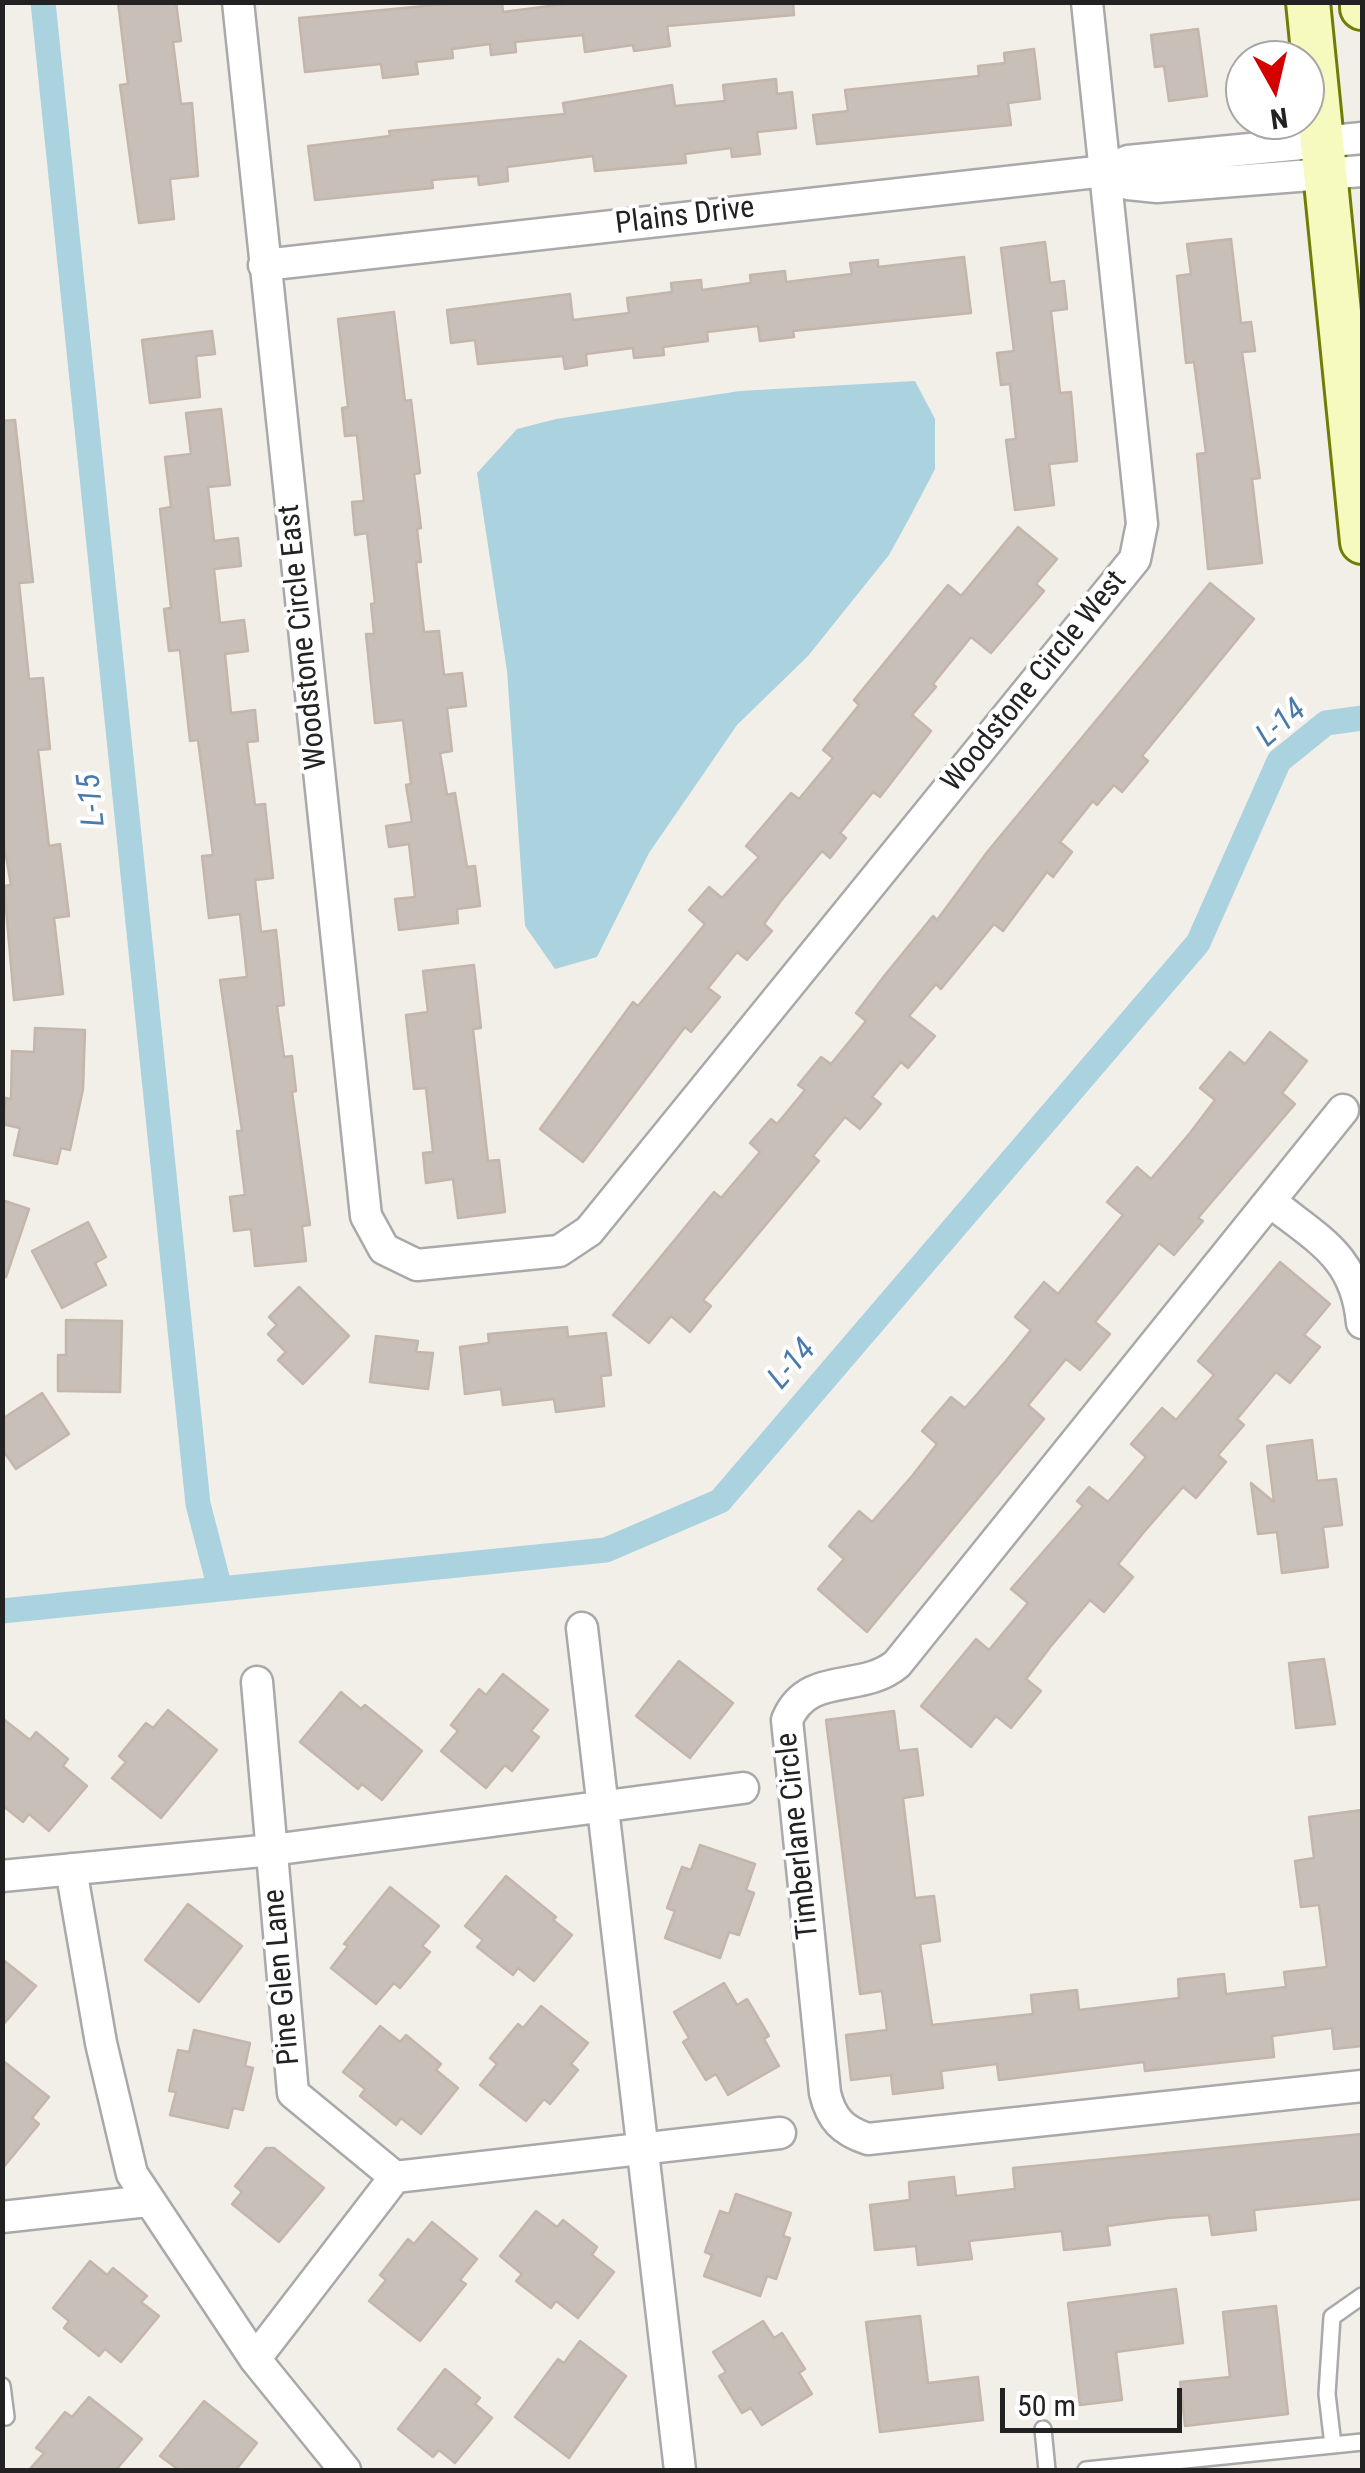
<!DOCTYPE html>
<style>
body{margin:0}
#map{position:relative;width:1365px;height:2473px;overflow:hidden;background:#f2efe9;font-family:"Roboto Condensed",sans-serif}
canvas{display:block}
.frame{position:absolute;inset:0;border:5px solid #222;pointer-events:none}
.north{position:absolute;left:1225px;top:40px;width:100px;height:100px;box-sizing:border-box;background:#fff;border:2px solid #a7a7a7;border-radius:50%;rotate:172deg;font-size:28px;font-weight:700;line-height:40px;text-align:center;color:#222}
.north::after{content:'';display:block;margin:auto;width:35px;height:45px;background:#d40000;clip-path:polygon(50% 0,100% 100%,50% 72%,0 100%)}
.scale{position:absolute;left:1000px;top:2388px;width:182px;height:45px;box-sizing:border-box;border:5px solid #222;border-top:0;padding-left:12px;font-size:30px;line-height:35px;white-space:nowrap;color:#222;-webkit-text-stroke:8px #fff;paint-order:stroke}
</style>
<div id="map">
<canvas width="1365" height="2473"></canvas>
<div class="frame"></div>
<div class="north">N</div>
<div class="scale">50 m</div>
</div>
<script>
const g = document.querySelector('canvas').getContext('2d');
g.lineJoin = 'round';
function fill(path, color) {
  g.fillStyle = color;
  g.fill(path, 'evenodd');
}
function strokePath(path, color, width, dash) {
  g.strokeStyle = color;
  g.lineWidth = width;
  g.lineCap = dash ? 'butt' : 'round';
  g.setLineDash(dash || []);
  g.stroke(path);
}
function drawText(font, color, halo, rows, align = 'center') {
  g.font = font + ' "Roboto Condensed",sans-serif';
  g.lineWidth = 8;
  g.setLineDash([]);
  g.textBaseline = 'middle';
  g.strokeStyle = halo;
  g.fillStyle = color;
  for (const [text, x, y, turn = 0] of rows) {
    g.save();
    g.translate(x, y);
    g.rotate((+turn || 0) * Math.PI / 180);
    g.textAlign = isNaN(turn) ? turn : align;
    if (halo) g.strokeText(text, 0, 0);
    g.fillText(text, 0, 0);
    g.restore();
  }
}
fill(new Path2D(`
 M915 381 935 419V469L910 517 889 555 808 656 737 725 649 853 597 957 555 969 525 926 507 671 477 473 517 429 556 419 740 391Z`), '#aad3df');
strokePath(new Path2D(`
 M43 2 198 1504 220 1589
 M2 1611 606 1550 720 1501 1198 943 1279 761 1326 723 1362 718`), '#aad3df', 25);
const building = new Path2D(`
 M118 2H176L181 41 173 42 181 104 192 103 198 176 170 179 174 219 139 223 120 85 128 84Z
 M466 2H502L503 12 580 2H793L794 15 667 26 670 46 634 51 633 45 585 52 583 35 515 42 516 52 491 55 490 44 452 49 453 58 416 62 418 74 383 78 381 64 305 72 299 18Z
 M1198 29 1207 96 1169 101 1164 66 1155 67 1151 35Z
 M1034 49 1040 99 1008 103 1011 125 817 144 813 115 848 111 845 90 979 76 978 66 1005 63 1004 53Z
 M776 79 777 94 792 92 796 128 757 132 760 154 732 157 731 148 685 154 686 163 595 171 593 156 507 167 508 181 479 185 478 176 432 180 433 188 315 200 308 146 390 136 389 131 565 114 563 103 672 85 675 106 725 101 723 85Z
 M1231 239 1241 323 1251 322 1255 351 1242 352 1260 478 1252 479 1262 563 1208 569 1197 454 1206 453 1194 362 1186 363 1177 276 1191 274 1187 244Z
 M1045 242 1050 283 1064 281 1067 309 1051 311 1060 393 1071 392 1077 461 1049 464 1054 505 1015 510 1006 440 1016 439 1010 384 1001 385 997 353 1014 351 1001 248Z
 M964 257 971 313 793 331 794 337 760 341 758 326 707 332 708 341 663 347 664 355 634 358 633 348 586 354 587 365 565 369 563 356 478 364 475 340 451 343 447 310 570 294 573 320 629 313 627 298 672 292 671 283 701 280 702 290 751 283 750 275 785 271 786 282 852 274 850 263 878 260V267Z
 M394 312 405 401 411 400 420 473 414 474 421 528 417 529 421 562H416L424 632 439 631 444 675 462 673 466 706 447 708 452 751 440 753 447 795 455 793 467 867 475 866 480 906 457 909 458 923 399 930 395 899 415 897 409 844 389 847 386 826 412 822 406 785 411 784 403 720 375 723 366 634H374L371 604 375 603 367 533 355 535 352 502 364 501 357 435 345 436 342 408 348 407 338 319Z
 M212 331 215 354 196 356 200 397 150 403 142 340Z
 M221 409 230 485 208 487 214 541 238 538 241 566 214 569 220 623 244 620 248 651 225 654 231 713 255 710 258 741 247 742 255 805 265 804 273 878 255 880 261 932 276 930 284 1005 277 1006 284 1057 292 1056 296 1091 292 1092 310 1225 302 1226 306 1261 255 1266 251 1229 234 1231 230 1197 245 1195 237 1131H242L220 980 247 977 240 914 209 918 202 856 213 855 198 740 190 741 180 650 169 651 164 609 171 608 160 509 171 507 165 457 191 454 186 413Z
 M15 420 33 582 19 583 29 679 43 678 50 749 38 750 49 846 60 844 69 916 54 918 63 994 14 1000 4 886 11 885 2 833V421Z
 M1018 527 1057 559 1036 584 1044 591 991 653 971 637 933 684 936 687 912 715 931 731 880 797 873 792 840 833 846 838 830 858 822 851 780 902 764 924 772 931 747 960 737 952 708 988 720 997 691 1032 685 1027 583 1162 540 1129 633 1002 638 1006 705 924 689 910 709 887 722 898 759 857 746 846 791 793 799 799 833 758 823 750 859 705 854 700 948 585 961 596Z
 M1210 583 1254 619 1142 756 1148 761 1122 792 1114 785 1097 805 1093 801 1060 842 1072 852 1053 877 1047 872 1003 931 994 924 941 989 936 984 909 1016 935 1036 908 1068 901 1062 872 1097 881 1104 860 1129 845 1117 813 1156 819 1161 703 1300 711 1306 690 1332 671 1316 649 1343 613 1315 714 1192 721 1198 760 1152 750 1143 771 1119 777 1124 805 1090 798 1085 821 1057 831 1064 866 1021 856 1013 885 975 933 916 937 920 988 851Z
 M474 965 481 1028 473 1029 488 1161 499 1160 505 1212 458 1218 453 1179 426 1183 423 1153 433 1152 426 1088 414 1089 406 1015 428 1012 423 971Z
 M35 1028 85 1030 83 1089 70 1150 61 1148 57 1164 14 1155 20 1128 2 1124 6 1098 11 1099 12 1051 34 1052Z
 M1270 1032 1307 1061 1282 1093 1295 1104 1198 1218 1203 1221 1174 1255 1159 1243 1095 1322 1110 1334 1080 1370 1066 1359 1028 1405 1044 1419 867 1632 818 1589 844 1559 829 1546 859 1511 872 1522 912 1476 937 1444 922 1431 951 1397 965 1408 1005 1362 1031 1330 1015 1317 1044 1282 1058 1294 1123 1215 1107 1202 1137 1167 1151 1179 1190 1133 1215 1100 1200 1088 1230 1052 1245 1064Z
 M2 1200 29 1209 6 1277 2 1276Z
 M88 1222 106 1257 95 1263 106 1285 62 1308 32 1251Z
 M1280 1262 1330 1304 1304 1335 1320 1347 1290 1383 1276 1372 1237 1419 1244 1425 1218 1455 1226 1462 1196 1498 1183 1487 1144 1532 1118 1564 1133 1577 1104 1612 1090 1600 1051 1646 1026 1679 1041 1691 1011 1728 996 1716 971 1747 921 1706 976 1639 989 1650 1028 1603 1011 1589 1083 1506 1077 1501 1089 1487 1108 1502 1146 1457 1131 1444 1162 1408 1176 1420 1214 1375 1198 1361Z
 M299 1287 349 1336 303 1384 278 1360 286 1352 268 1334 277 1325 269 1317Z
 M66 1320 122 1321 120 1392 58 1391V1355H66Z
 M567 1327 568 1337 606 1333 611 1375 601 1376 604 1406 556 1412 554 1399 503 1405 501 1389 465 1394 460 1347 489 1343 488 1334Z
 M376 1336 418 1341 416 1352 433 1353 428 1389 370 1382Z
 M42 1393 69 1434 16 1469 2 1449V1419Z
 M1312 1440 1317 1481 1336 1479 1342 1525 1323 1527 1328 1567 1282 1573 1277 1532 1258 1534 1251 1483 1274 1502 1267 1446Z
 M1324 1659 1335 1724 1296 1728 1289 1663Z
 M679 1661 733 1703 690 1758 636 1716Z
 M503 1674 548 1710 531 1731 539 1737 512 1771 505 1765 486 1788 441 1751 458 1731 451 1725 479 1689 486 1695Z
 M341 1692 361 1709 365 1705 422 1751 382 1800 362 1784 358 1789 300 1742Z
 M168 1710 217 1750 161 1818 112 1778 126 1762 119 1756 146 1723 153 1728Z
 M894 1711 899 1751 917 1749 923 1795 903 1798 915 1898 934 1896 940 1941 920 1944 932 2025 1033 2014 1031 1995 1077 1990 1079 2010 1179 1998 1178 1979 1224 1974 1226 1994 1286 1987 1284 1972 1327 1967 1319 1905 1301 1907 1295 1861 1314 1858 1309 1817 1362 1810V2046L1334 2049 1332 2028 1272 2036 1274 2057 1255 2059 1145 2071 1144 2062 999 2080 997 2064 941 2071 943 2088 893 2094 891 2075 851 2080 846 2035 887 2030 882 1991 860 1994 826 1720Z
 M2 1718 30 1740 36 1732 68 1759 63 1766 87 1786 49 1831 29 1814 23 1822 2 1805Z
 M700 1845 755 1864 746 1890 754 1893 739 1935 729 1932 720 1958 665 1938 675 1911 667 1908 682 1867 691 1870Z
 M506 1876 556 1917 553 1920 572 1935 534 1981 518 1968 513 1975 477 1947 483 1940 465 1926Z
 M390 1887 439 1926 422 1946 430 1952 400 1988 394 1983 376 2004 331 1968 348 1946 344 1944Z
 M188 1904 242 1946 199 2002 145 1960Z
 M2 1959 36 1986 2 2026Z
 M724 1983 737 2005 747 1999 769 2036 764 2039 779 2066 728 2095 716 2074 706 2080 683 2042 689 2038 674 2012Z
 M541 2006 588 2043 571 2064 578 2070 550 2104 544 2099 526 2121 480 2085 497 2064 490 2058 518 2024 523 2028Z
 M380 2026 400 2042 406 2035 441 2064 436 2070 458 2088 421 2134 401 2118 396 2125 360 2096 365 2089 343 2072Z
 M194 2030 250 2043 245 2066 253 2068 243 2110 233 2108 228 2128 170 2115 176 2092 169 2091 178 2050 189 2052Z
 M2 2060 49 2097 32 2118 39 2124 2 2169Z
 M1362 2134V2199L1254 2210 1256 2230 1212 2235 1209 2215 1168 2218 1107 2226 1110 2245 1064 2250 1062 2231 969 2241 972 2259 918 2265 916 2246 875 2250 870 2205 910 2200 909 2182 954 2177 956 2196 1015 2189 1013 2168Z
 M266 2148H274L324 2188 279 2242 232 2204 242 2192 235 2186Z
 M736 2194 791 2213 783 2236 790 2238 776 2279 767 2276 760 2296 704 2276 712 2255 705 2252 720 2211 729 2214Z
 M536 2211 557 2227 563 2220 597 2247 592 2255 614 2272 578 2318 556 2301 551 2308 516 2281 522 2274 500 2256Z
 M432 2222 477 2259 460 2280 466 2284 420 2341 369 2301 386 2280 380 2275 408 2239 414 2244Z
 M90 2261 107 2275 113 2268 147 2296 141 2302 159 2316 121 2362 105 2349 99 2356 64 2328 69 2321 53 2308Z
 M1176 2289 1183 2343 1116 2352 1122 2400 1080 2405 1068 2303Z
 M1276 2306 1288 2414 1185 2426 1180 2382 1230 2377 1223 2312Z
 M920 2316 928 2383 978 2377 983 2420 880 2432 866 2322Z
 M763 2321 774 2338 782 2333 805 2369 799 2373 812 2394 762 2425 751 2408 742 2413 719 2376 726 2372 713 2352Z
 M580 2341 626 2376 569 2458 515 2417 558 2359 564 2363Z
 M445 2369 480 2398 475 2404 492 2418 455 2463 439 2450 433 2457 398 2429Z
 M89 2397 142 2439 116 2470H29L44 2453 36 2448 65 2412 72 2417Z
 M204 2401 257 2443 236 2470H179L160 2456Z`);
fill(building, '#c7bfb8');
strokePath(building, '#c4b6ab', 2.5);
const lane = new Path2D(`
 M2 2386 6 2417
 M1043 2429 1047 2470
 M1333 2445 1362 2442
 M1086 2470 1333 2445 1327 2394 1332 2317 1362 2296`);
const street = new Path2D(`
 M238 2 366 1216 384 1249 417 1265 559 1251 589 1231 1135 559 1142 524 1087 2
 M1105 171 1128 184 1157 187 1362 171
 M264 265 1105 171 1128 161 1362 138
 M1343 1110 897 1664C861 1694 808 1670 787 1720L825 2093C831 2119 843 2131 868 2139L1362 2086
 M1271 1202C1320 1241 1356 1257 1362 1323
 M582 1628 680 2470
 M257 1682 293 2093 395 2177 780 2133
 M71 1869 101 2043 132 2174 255 2359 345 2470
 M2 1876 272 1850 743 1788
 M2 2217 148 2201
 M255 2359 395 2177`);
const secondary = new Path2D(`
 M1308 2 1362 542
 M1362 2V8`);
strokePath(lane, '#a9a9a9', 20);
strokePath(street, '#a9a9a9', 35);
strokePath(secondary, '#707d05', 48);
strokePath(lane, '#fff', 15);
strokePath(street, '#fff', 30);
strokePath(secondary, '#f7fabf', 42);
drawText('30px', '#222', '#fff', [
 ["Plains Drive",685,217,-7],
 ["Woodstone Circle East",304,637,-96],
 ["Woodstone Circle West",1035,682,-51],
 ["Timberlane Circle",799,1836,-96],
 ["Pine Glen Lane",283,1977,-95]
]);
drawText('italic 32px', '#4a7aab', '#fff', [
 ["L-14",1282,724,-41],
 ["L-15",93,800,-96],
 ["L-14",793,1365,-49]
]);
</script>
